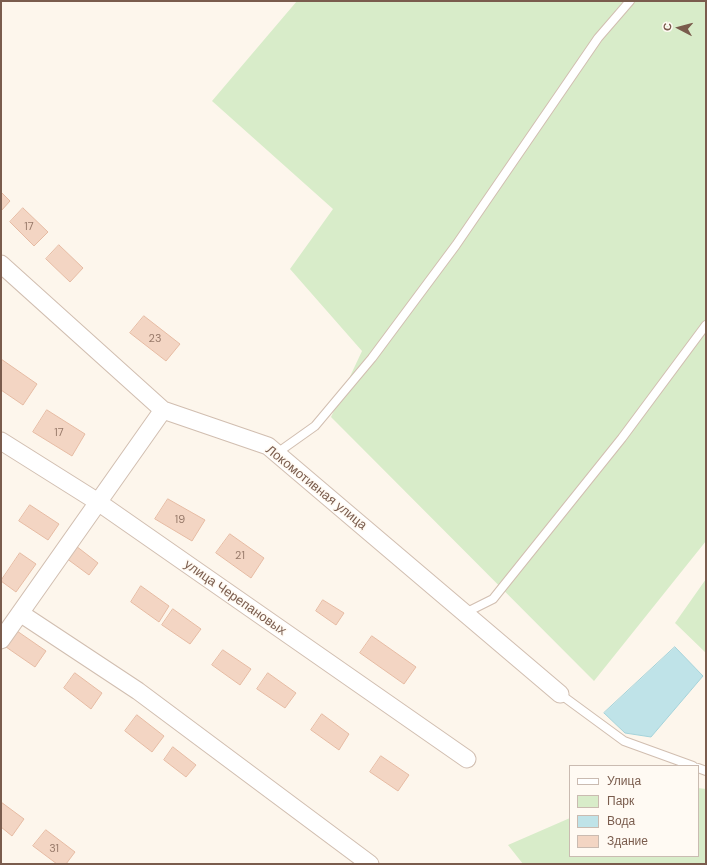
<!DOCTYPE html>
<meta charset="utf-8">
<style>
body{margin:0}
#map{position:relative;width:707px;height:865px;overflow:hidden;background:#fdf6ec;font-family:"DM Sans",sans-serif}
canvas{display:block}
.frame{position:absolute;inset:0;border:2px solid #7a5c4d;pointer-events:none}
.legend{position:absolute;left:569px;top:765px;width:130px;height:92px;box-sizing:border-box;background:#fffaf3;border:1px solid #cabbb1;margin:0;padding:5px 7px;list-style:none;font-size:12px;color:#7a5c4d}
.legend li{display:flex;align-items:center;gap:8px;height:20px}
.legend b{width:20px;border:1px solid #cabbb1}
.north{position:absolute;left:659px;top:8px;width:40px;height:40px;-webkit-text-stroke:3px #fffaf3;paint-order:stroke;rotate:276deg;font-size:11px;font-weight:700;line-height:16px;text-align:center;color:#7a5c4d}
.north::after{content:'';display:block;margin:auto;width:14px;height:18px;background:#7a5c4d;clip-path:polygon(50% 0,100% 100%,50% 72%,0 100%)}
</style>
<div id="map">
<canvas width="707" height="865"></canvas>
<div class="frame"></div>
<ul class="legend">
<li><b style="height:5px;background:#fff"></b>Улица</li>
<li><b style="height:11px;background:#d8ecc9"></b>Парк</li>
<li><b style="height:11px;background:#bfe3e8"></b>Вода</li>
<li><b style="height:11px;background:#f3d5c3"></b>Здание</li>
</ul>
<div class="north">С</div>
</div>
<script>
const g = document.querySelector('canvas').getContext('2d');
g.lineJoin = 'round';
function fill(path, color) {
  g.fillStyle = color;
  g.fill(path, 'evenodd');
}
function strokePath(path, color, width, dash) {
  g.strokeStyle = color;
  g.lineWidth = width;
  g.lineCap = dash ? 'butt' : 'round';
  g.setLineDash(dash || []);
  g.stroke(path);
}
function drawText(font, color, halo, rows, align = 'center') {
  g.font = font + ' "DM Sans",sans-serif';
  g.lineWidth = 3;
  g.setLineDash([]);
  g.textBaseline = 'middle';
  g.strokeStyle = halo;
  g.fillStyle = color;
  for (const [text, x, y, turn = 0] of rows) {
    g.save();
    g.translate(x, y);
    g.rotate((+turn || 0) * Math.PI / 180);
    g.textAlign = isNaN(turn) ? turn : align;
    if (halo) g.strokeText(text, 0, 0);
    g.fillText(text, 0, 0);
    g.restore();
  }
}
fill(new Path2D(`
 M297 1H706V541L594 681 331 417 362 351 290 269 333 209 212 101Z
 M706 579V653L675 623Z
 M698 788 706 789V864H523L508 845 570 818V856H698Z`), '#d8ecc9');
const water = new Path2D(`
 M675 647 703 676 651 737 625 733 604 713Z`);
fill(water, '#bfe3e8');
strokePath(water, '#a5d3da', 1);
const building = new Path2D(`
 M1 192 10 201 1 211Z
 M23 208 48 232 34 246 10 222Z
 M59 245 83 268 70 282 46 259Z
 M144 316 180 344 166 361 130 333Z
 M1 359 37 384 23 405 1 390Z
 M47 410 85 434 72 456 33 432Z
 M168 499 205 520 192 541 155 519Z
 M30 505 59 524 48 540 19 521Z
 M230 534 264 558 251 578 216 553Z
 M76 546 98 563 89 575 66 558Z
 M20 553 36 564 16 592 1 581Z
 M141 586 169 606 159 622 131 602Z
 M323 600 344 613 336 625 316 611Z
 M173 609 201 629 190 644 162 625Z
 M17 631 46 651 35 667 6 647Z
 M372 636 416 667 404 684 360 653Z
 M223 650 251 669 240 685 212 665Z
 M75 673 102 693 91 709 64 688Z
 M268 673 296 693 285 708 257 689Z
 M322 714 349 734 339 750 311 730Z
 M137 715 164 736 152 752 125 731Z
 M173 747 196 765 186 777 164 760Z
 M381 756 409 775 398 791 370 772Z
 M1 802 24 819 12 836 1 827Z
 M46 830 75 852 66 864H57L33 846Z`);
fill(building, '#f3d5c3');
strokePath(building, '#e6bba3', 1);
const service = new Path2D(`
 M277 453 315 426 372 358 456 245 598 38 630 1
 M465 613 493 599 622 438 706 325
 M560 694 624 741 693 766
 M698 768 706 771`);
const minor = new Path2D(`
 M1 264 163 410 268 446 560 694
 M1 441 98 502 467 759
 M20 613 138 691 370 864
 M1 640 163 410`);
strokePath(service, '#d1beb0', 10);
strokePath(minor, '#d1beb0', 19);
strokePath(service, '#fff', 8);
strokePath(minor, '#fff', 17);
drawText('11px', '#987a6a', null, [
 ["17",29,227],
 ["23",155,339],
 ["17",59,433],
 ["19",180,520],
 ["21",240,556],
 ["31",54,849]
]);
drawText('13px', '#7a5c4d', '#fffaf3', [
 ["Локомотивная улица",316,488,39],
 ["улица Черепановых",235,598,35]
]);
</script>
